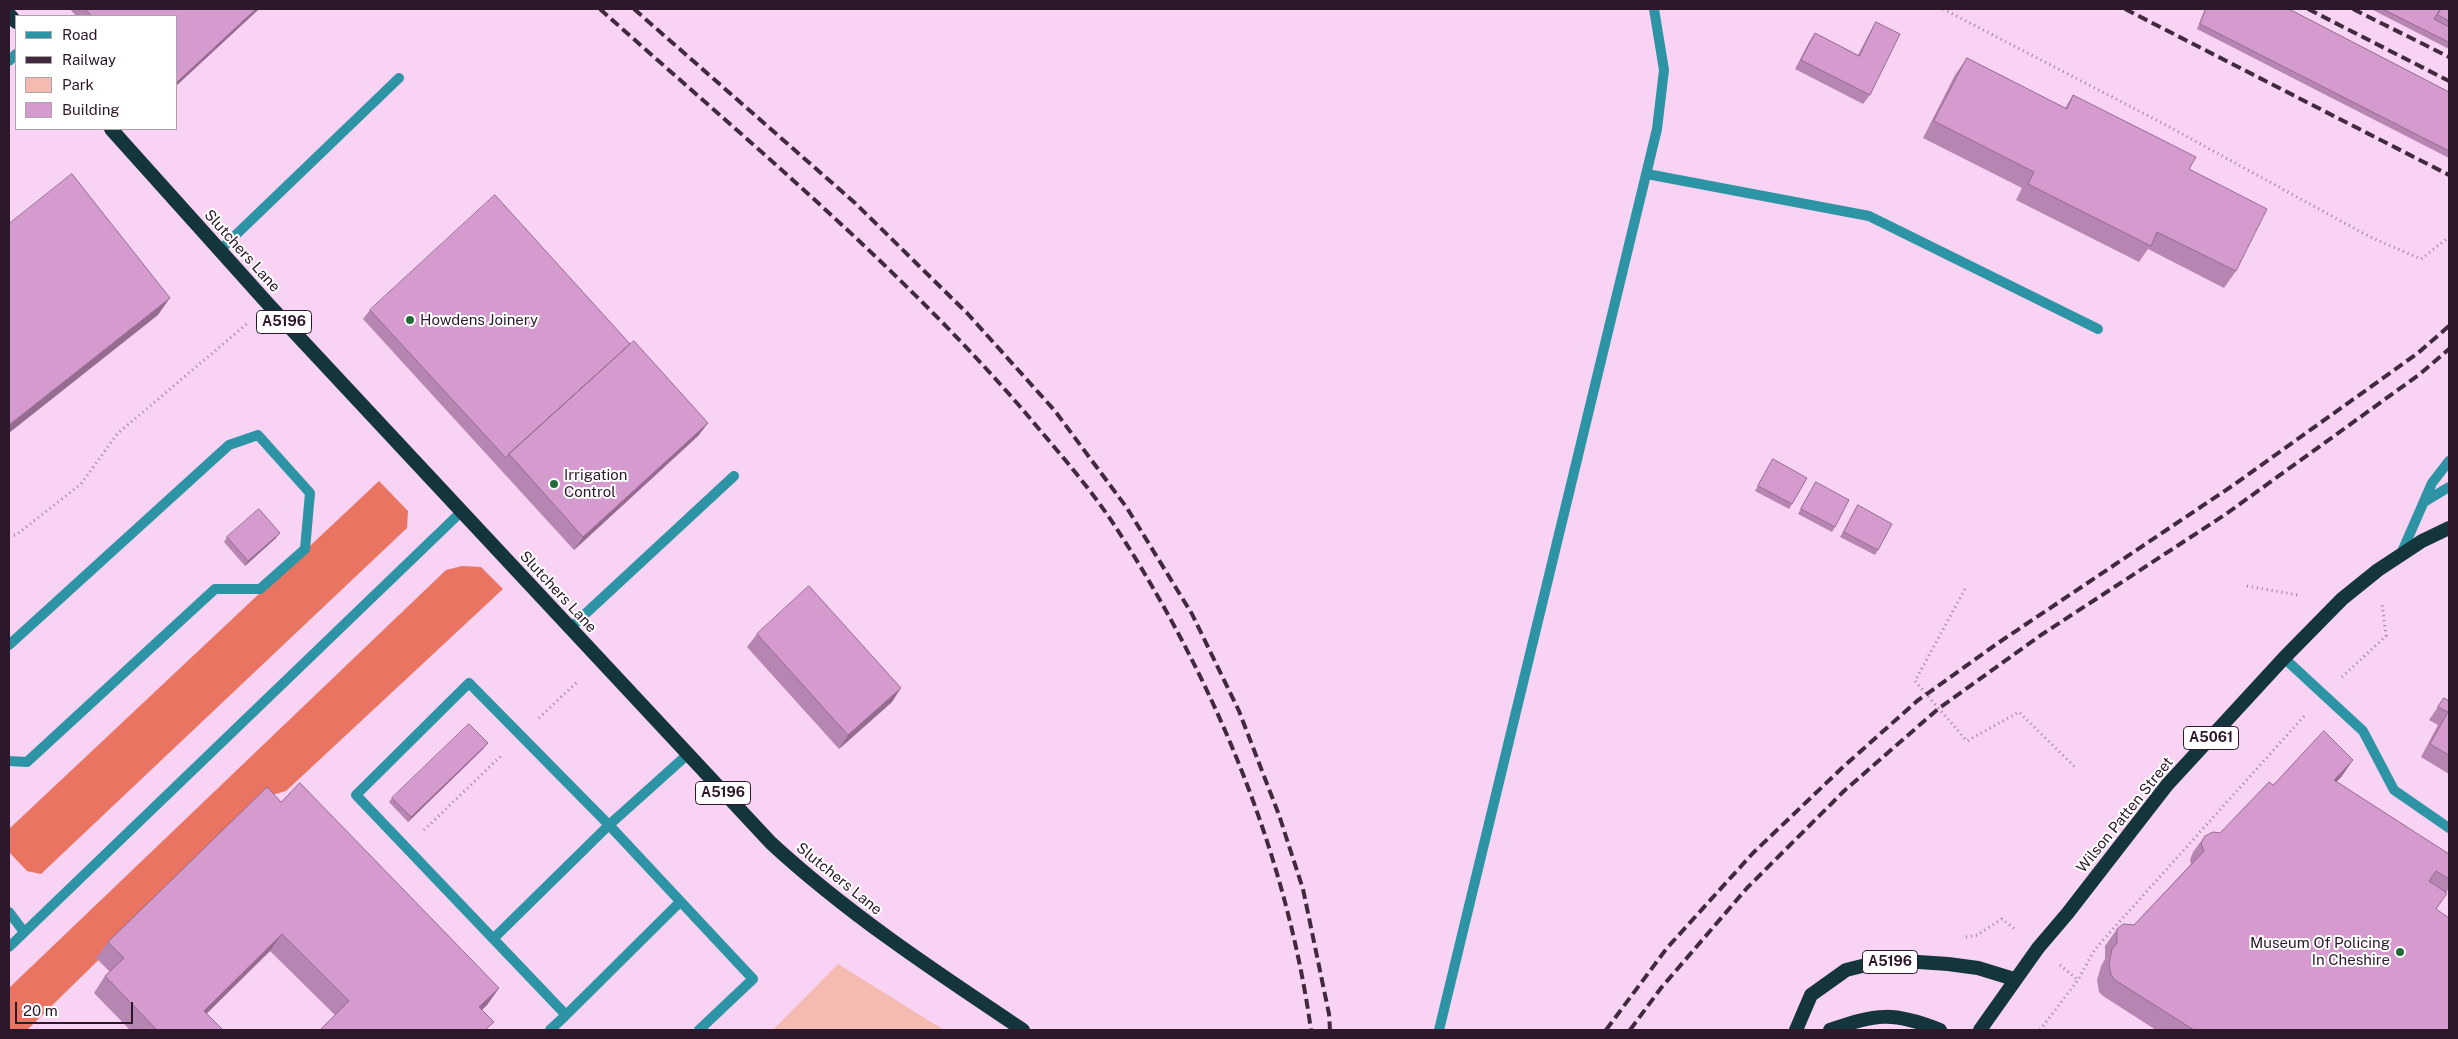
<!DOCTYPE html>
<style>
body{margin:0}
#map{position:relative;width:2458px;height:1039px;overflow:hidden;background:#f8d3f3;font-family:"Public Sans",sans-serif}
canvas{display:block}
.frame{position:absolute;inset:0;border:10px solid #2d172a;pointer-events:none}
.legend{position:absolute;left:15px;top:15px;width:162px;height:115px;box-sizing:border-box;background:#fff;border:1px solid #aba2aa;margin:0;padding:6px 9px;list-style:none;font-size:15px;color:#2d172a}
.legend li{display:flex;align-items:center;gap:10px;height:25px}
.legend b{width:25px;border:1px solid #aba2aa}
.scale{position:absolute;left:15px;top:1002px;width:118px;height:22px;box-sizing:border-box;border:2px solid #2d172a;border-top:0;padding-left:6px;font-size:15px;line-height:18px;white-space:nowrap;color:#2d172a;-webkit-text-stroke:4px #fff;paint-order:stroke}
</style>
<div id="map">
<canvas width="2458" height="1039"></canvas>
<div class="frame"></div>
<ul class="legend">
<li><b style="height:6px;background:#2c94a5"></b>Road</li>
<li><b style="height:6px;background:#412a3e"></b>Railway</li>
<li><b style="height:14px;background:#f5bbb1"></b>Park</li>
<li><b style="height:14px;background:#d59bce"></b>Building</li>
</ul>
<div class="scale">20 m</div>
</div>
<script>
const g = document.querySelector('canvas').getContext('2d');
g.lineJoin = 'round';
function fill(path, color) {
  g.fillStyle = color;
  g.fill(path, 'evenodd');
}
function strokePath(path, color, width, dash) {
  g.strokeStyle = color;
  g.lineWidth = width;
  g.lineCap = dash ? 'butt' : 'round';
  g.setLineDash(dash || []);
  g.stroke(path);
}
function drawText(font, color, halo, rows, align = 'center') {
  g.font = font + ' "Public Sans",sans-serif';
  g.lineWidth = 4;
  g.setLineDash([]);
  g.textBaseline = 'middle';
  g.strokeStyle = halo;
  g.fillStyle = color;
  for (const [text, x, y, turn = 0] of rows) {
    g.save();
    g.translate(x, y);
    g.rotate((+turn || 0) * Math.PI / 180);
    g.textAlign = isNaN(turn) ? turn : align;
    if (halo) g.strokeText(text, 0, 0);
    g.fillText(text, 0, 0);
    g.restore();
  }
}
fill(new Path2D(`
 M838 964 944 1030H773Z`), '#f5bbb1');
fill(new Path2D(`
 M379 481 408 511 407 528 41 874 27 871 9 852V829Z
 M462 566 481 567 503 589 286 791 265 797 27 1030H9V988L446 570Z`), '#ea7462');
strokePath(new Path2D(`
 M1943 9 2164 124 2370 237 2421 259 2449 237
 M9 536 16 535 81 484 117 434 249 322
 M2247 586 2298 595
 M1965 589 1915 681 1967 741 2019 712 2076 768
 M2342 677 2386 636 2382 603
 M539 718 577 682
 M424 830 503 754
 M1966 937 1977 935 2002 919 2016 930
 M2060 965 2078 980
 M2040 1030 2078 980 2095 949 2306 714`), '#9d7f99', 3, [1, 4]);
strokePath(new Path2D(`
 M9 61 16 54
 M1647 174 1869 216 2098 329
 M219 251 399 78
 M2424 502 2449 487
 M2401 554 2432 483 2449 461
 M570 628 734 476
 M9 645 229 445 258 435 310 493 305 549 260 589H215L27 762 9 761
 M2284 658 2363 731 2394 790 2449 828
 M9 912 24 932
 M494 938 609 825 687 755
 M566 1015 680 902
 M550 1030 566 1015 356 795 469 683 609 825 753 979 699 1030`), '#2c94a5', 10);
strokePath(new Path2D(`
 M9 947 461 512
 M1439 1030 1657 129 1664 70 1654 9`), '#2c94a5', 10);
strokePath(new Path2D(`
 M9 14 16 22
 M111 129 269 305 771 843C848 914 936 972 1023 1030
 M1796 1030 1811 995 1846 970 1878 962 1904 961 1948 964 1978 968 2014 979
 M1830 1030C1877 1014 1892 1011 1940 1030
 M1980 1030 2038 948 2067 914 2167 785 2284 658 2342 599 2378 570 2422 541 2449 528`), '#14353b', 14);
strokePath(new Path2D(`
 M600 9C744 138 896 263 1023 410 1054 447 1088 485 1115 526 1213 677 1286 851 1311 1030
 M634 9 855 203 967 313 1055 411 1127 508 1192 614 1239 711 1279 815 1303 889 1329 1014 1330 1030
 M2125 9 2449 175
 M2308 9 2449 81
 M2353 9 2449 57
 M1606 1030 1667 948 1753 853 1843 767 1917 701 1998 643 2232 486 2418 353 2449 326
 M1630 1030 1661 988 1747 888 1844 791 1938 709 2041 635 2226 514 2420 374 2449 349`), '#412a3e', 4, [10, 5]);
fill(new Path2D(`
 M70 9H259L176 86V16H76Z
 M2205 9H2289L2449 92V158L2197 29Z
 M2371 9H2449V49Z
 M1876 22 1870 95 1863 104 1795 69 1809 42 1815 33 1858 55 1870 32Z
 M1967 58 2065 108 2073 95 2189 169 2236 271 2224 288 2148 249 2139 262 2016 200 2022 188 1923 138 1955 75Z
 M370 310 630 344 708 423 698 436 574 550 363 319Z
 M1773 459 1792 504 1789 509 1755 491Z
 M1816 482 1835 527 1832 532 1798 514Z
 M1858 505 1878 550 1875 555 1840 537Z
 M227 537 276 538 245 566 224 542Z
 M757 634 892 702 839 749 747 647Z
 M2444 698 2449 701V774L2421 757 2438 725 2429 720Z
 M484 748 408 822 389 802 392 798Z
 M2342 776 2336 782 2449 854V888L2436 909 2449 1030H2156L2103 996 2099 992 2097 980 2101 966 2105 959V946L2117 929 2134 925 2191 864 2190 860 2193 852 2205 836 2220 833Z
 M281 802 499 988 487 1005 482 1010 335 1015 270 951 206 1014 223 1030H130L94 993 105 976 110 972 96 958 108 942Z`), '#b785b1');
fill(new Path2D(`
 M256 9H259L176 86V83Z
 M170 298 158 315 9 433V425Z
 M708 423 698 436 574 550 583 537Z
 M280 533 276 538 245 566 248 561Z
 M901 688 892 702 839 749 848 735Z
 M488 743 484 748 408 822 411 817Z
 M2353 760 2342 776 2322 797 2334 780Z
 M282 934 270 951 192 1028 204 1011Z
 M499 988 487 1005 467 1024 479 1007Z`), '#956c90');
const building = new Path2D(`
 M85 9H256L176 83V16H92Z
 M2206 9H2289L2449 92V151L2200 24Z
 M2383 9H2440L2434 19 2449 27V42Z
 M2441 9H2449V21L2438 15Z
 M1876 22 1900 34 1870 95 1801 60 1815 33 1859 56Z
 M1967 58 2067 109 2073 95 2196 157 2189 169 2267 209 2236 271 2157 232 2151 246 2028 184 2034 172 1934 121Z
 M72 174 170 298 9 425V224Z
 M495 195 630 344 509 454 506 458 370 310Z
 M634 341 708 423 583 537 509 454Z
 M1773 459 1807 478 1792 504 1758 486Z
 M1816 482 1849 500 1835 527 1801 509Z
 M1858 505 1892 524 1878 550 1844 532Z
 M259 509 280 533 248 561 227 537Z
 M809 586 901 688 848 735 757 634Z
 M2444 698 2449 701V755L2430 744 2448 712 2438 707Z
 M469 724 488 743 411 817 392 798Z
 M2324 731 2353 760 2334 780 2449 854V879L2436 871 2429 881 2447 893 2436 909 2449 918V1030H2194L2115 980 2111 975 2109 964 2112 949 2117 943V929L2123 924 2134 925 2204 851 2201 843 2205 836 2213 832 2220 833 2269 782 2273 785Z
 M300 783 499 988 479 1007 494 1022 485 1030H320L349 1001 282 934 204 1011 223 1030H157L105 976 124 958 108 942 267 787 281 802Z`);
fill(building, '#d59bce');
strokePath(building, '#956c90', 1);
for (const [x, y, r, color] of [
 [410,320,5,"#226b39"],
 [554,484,5,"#226b39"],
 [2400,952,5,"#226b39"]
]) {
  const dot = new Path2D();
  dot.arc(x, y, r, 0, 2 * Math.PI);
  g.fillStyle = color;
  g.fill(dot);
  strokePath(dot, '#fff', 2);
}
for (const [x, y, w] of [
 [284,322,55],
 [2211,738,55],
 [723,793,55],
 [1890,962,55]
]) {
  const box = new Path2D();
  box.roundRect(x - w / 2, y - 11.5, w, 23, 4);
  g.fillStyle = '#fff';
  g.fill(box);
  strokePath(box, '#2d172a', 1);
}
drawText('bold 14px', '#2d172a', null, [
 ["A5196",284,322],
 ["A5061",2211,738],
 ["A5196",723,793],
 ["A5196",1890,962]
]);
drawText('15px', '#2d172a', '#fff', [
 ["Slutchers Lane",242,251,48],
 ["Slutchers Lane",558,592,47],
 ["Wilson Patten Street",2125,815,-51],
 ["Slutchers Lane",839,879,39]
]);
drawText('15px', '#2d172a', '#fff', [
 ["Howdens Joinery",420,320],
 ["Irrigation",564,475],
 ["Control",564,492],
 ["Museum Of Policing",2390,943,"right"],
 ["In Cheshire",2390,960,"right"]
], 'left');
</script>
